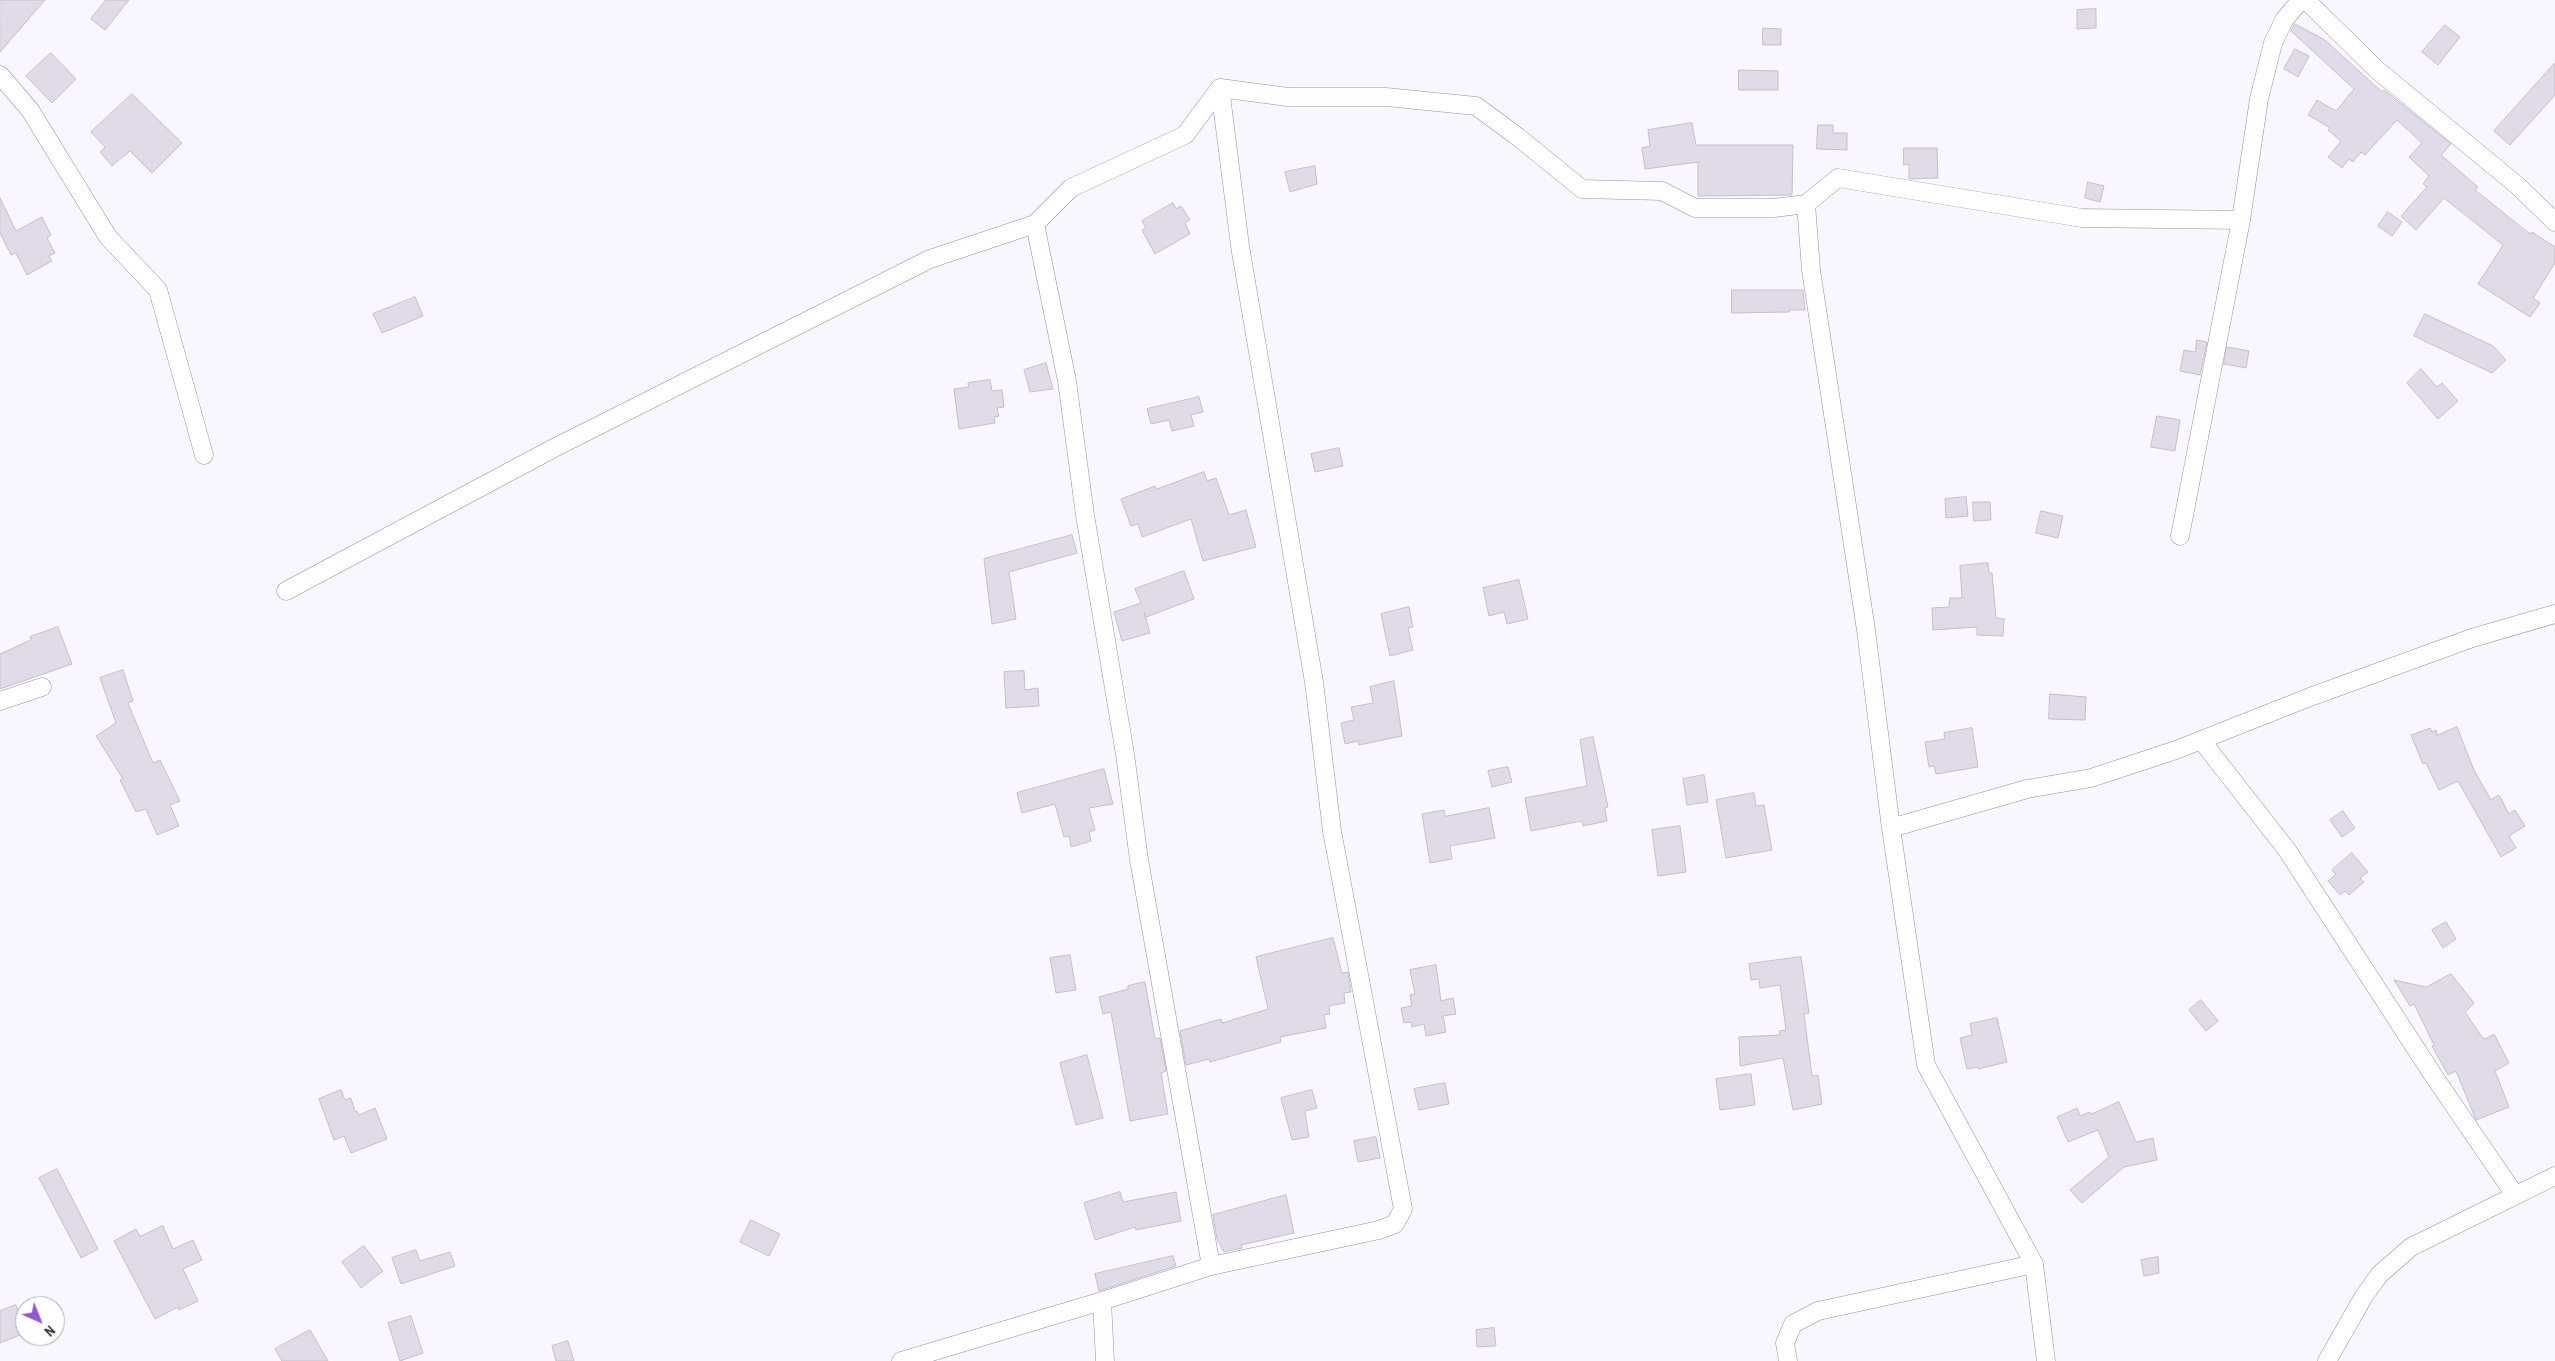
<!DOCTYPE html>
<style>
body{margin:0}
#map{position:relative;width:2555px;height:1361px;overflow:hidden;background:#faf6ff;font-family:"Archivo Narrow",sans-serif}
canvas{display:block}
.north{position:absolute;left:15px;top:1296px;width:50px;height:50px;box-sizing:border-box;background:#fff;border:1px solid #a9a9ab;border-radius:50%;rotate:136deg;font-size:14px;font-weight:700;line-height:20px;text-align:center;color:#29272c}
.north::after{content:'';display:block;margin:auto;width:18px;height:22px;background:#8f5ad3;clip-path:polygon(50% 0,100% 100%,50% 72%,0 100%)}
</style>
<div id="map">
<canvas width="2555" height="1361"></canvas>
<div class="north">N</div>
</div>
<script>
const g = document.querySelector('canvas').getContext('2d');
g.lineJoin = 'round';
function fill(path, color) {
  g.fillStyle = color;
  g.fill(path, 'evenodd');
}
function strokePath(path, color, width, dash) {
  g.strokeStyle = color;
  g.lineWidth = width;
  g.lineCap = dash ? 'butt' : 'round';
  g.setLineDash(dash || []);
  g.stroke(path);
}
const building = new Path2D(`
 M0 0H45L0 52Z
 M106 0H129L105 30 91 19Z
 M2096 9V28L2077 29V10Z
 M2295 24 2325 40 2382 92 2384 90 2451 144 2441 155 2478 187 2475 190 2530 234 2532 232 2555 247V263L2533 298 2540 303 2530 317 2478 284 2503 245 2444 198 2416 230 2401 216 2427 187 2423 184 2429 176 2409 157 2422 143 2397 120 2365 155 2361 152 2353 162 2349 159 2342 168 2328 157 2341 141 2328 130 2330 128 2308 115 2317 100 2336 111 2354 89 2291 31Z
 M2445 25 2460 37 2438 65 2422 52Z
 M1763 28 1781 29V45H1763Z
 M2295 49 2309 56 2298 77 2284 69Z
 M51 53 76 79 52 103 26 76Z
 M2555 63V95L2510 145 2494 131Z
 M1739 70 1778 71V90H1739Z
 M132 94 182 143 152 173 130 151 112 166 100 152 105 147 91 132Z
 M1692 123 1696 145H1793L1792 195 1698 196V162L1645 169 1642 148 1650 146 1648 130Z
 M1818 125H1833V133H1847V150L1817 149Z
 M1904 148H1937L1938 178 1909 179V164L1904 165Z
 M1315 166 1317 184 1290 192 1285 172Z
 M2088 182 2104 186 2100 202 2085 198Z
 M0 198 16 231 42 217 51 235 47 238 55 253 49 256 52 261 27 275 16 253 11 255 0 233Z
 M1173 203 1176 209 1181 206 1190 220 1185 223 1190 234 1155 254 1142 230 1146 228 1142 221Z
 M2388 212 2402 222 2392 236 2378 226Z
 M1732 290H1803L1805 310H1789V312L1732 313Z
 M415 297 423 316 382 333 373 314Z
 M2425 314 2493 346 2506 360 2492 373 2414 336Z
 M2197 340 2207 342 2200 375 2180 371 2184 350 2195 352Z
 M2227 347 2249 351 2246 368 2224 364Z
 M1046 363 1053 389 1030 392 1024 370Z
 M2421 369 2437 387 2442 383 2458 401 2438 419 2407 383Z
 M990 380 992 391 1002 390 1004 407 997 408 999 416 994 417 995 423 959 429 954 389 969 387 968 383Z
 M1199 397 1203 412 1191 415 1194 426 1172 431 1169 420 1151 424 1147 409Z
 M2157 416 2180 420 2175 451 2151 447Z
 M1339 448 1343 466 1315 472 1311 454Z
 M1204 472 1207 481 1216 478 1229 515 1246 510 1256 547 1203 561 1191 519 1142 537 1138 524 1131 526 1121 499 1155 486 1156 489Z
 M1966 497 1968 516 1946 518 1945 499Z
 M1973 502H1990L1991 520 1974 521Z
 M2041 511 2063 516 2058 538 2036 533Z
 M1072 535 1077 553 1009 572 1016 619 992 624 984 559Z
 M1988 563 1989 573H1992L1996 618 2004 619 2003 636 1977 635V627L1933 630 1932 608 1949 607 1950 598H1962L1960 566Z
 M1184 571 1194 599 1146 617 1144 612 1150 633 1122 641 1114 612 1141 603 1135 589Z
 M1519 580 1528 619 1507 624 1504 612 1489 616 1483 588Z
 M1409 607 1413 627 1408 628 1413 650 1390 656 1381 614Z
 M58 627 72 664 0 689V654L31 640 30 637Z
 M123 670 133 701 128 703 153 763 160 760 180 801 170 805 179 826 157 835 146 809 136 812 120 780 123 779 96 736 116 723 100 678Z
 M1024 671 1025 690 1038 688 1039 706 1006 708 1004 672Z
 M1394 681 1402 736 1359 745 1358 741 1345 744 1341 723 1354 720 1351 707 1373 703 1370 687Z
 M2050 694 2086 697 2085 720 2049 719Z
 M2457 727 2474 770 2491 800 2499 795 2509 814 2515 810 2525 826 2509 836 2516 848 2501 857 2458 781 2439 790 2426 763 2423 764 2411 735 2430 728 2432 732 2436 730 2437 735Z
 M1972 728 1978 767 1936 774 1934 766 1929 767 1925 742 1945 739 1944 733Z
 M1593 737 1608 807 1605 808 1607 821 1583 826 1582 821 1531 831 1525 798 1587 786 1580 740Z
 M1508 767 1512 782 1492 787 1488 771Z
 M1104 769 1113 804 1089 808 1095 830 1089 832 1091 841 1071 847 1069 836 1064 837 1055 804 1022 813 1017 793Z
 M1704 775 1708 802 1687 805 1683 779Z
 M1754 793 1756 806 1764 805 1772 850 1726 858 1716 800Z
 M1489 808 1495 838 1450 846 1452 859 1430 863 1422 814 1444 810 1445 816Z
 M2343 811 2355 828 2342 837 2330 820Z
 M1680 826 1686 872 1658 876 1652 830Z
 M2352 853 2368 872 2360 878 2364 882 2349 895 2345 891 2340 895 2328 881 2336 874 2332 870Z
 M2446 922 2456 939 2443 948 2432 930Z
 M1333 938 1342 973 1348 972 1351 992 1344 993 1345 1003 1329 1006 1330 1014 1324 1015 1326 1028 1280 1037 1281 1042 1210 1062 1209 1059 1186 1065 1180 1031 1221 1019 1222 1023 1268 1009 1256 957Z
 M1070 955 1076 990 1056 993 1050 958Z
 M1801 957 1809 1013 1804 1014 1812 1076 1818 1075 1822 1104 1793 1110 1783 1058 1740 1066 1739 1037 1780 1035 1779 1031 1786 1030 1780 985 1760 988 1759 979 1751 980 1749 964Z
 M1436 965 1441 1001 1453 998 1456 1014 1443 1016 1446 1032 1426 1036 1424 1024 1412 1027 1411 1022 1404 1023 1401 1008 1412 1006 1410 995 1415 994 1410 970Z
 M2451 974 2474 1003 2465 1012 2482 1037 2485 1039 2494 1034 2509 1063 2495 1071 2509 1107 2476 1120 2456 1071 2448 1075 2432 1046 2434 1045 2414 1004 2410 1006 2394 980 2426 987Z
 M1145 982 1155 1039 1160 1038 1166 1071 1161 1073 1168 1114 1130 1121 1111 1012 1103 1014 1099 997 1128 989V986Z
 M2201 1000 2218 1021 2206 1031 2189 1010Z
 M1997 1018 2007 1062 1978 1069V1067L1967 1069 1960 1038 1972 1035 1970 1024Z
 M1087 1055 1103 1118 1076 1125 1060 1063Z
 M1751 1074 1755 1105 1720 1110 1716 1079Z
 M1445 1083 1449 1104 1419 1110 1414 1089Z
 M341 1090 345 1100 351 1098 355 1112 357 1111 359 1115 375 1108 387 1139 351 1153 344 1136 334 1140 319 1099Z
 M1312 1090 1317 1108 1305 1111 1309 1137 1292 1140 1281 1098Z
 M2119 1102 2136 1142 2153 1138 2157 1160 2124 1167 2082 1203 2070 1190 2109 1157 2098 1130 2068 1142 2057 1117 2077 1108 2080 1116 2090 1112 2091 1114Z
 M1376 1137 1380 1158 1358 1162 1354 1141Z
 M57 1169 98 1249 81 1258 39 1178Z
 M1120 1192 1123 1202 1176 1192 1181 1221 1136 1230 1135 1227 1095 1240 1084 1203Z
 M1286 1195 1294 1233 1241 1245 1242 1248 1224 1252 1217 1239 1213 1215Z
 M751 1220 780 1234 769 1256 740 1242Z
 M163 1226 173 1249 193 1240 202 1260 183 1269 198 1301 179 1310 178 1307 155 1319 114 1241 136 1229 140 1236Z
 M364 1246 383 1271 361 1288 342 1262Z
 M416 1250 420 1261 450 1252 455 1266 401 1284 392 1258Z
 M1173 1256 1176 1266 1099 1291 1095 1274Z
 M2158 1257 2159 1273 2144 1276 2141 1260Z
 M16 1305 25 1333 0 1343V1311Z
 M411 1316 423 1353 400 1361 388 1323Z
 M1494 1328 1496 1346 1477 1347 1476 1330Z
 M310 1330 328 1361H282L275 1349Z
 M568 1341 574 1361H556L552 1346Z`);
fill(building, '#e1dae9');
strokePath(building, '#c5becc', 1);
const street = new Path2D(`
 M2306 0 2376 69 2518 186 2555 222
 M0 75 30 110 108 237 158 290 204 455
 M1035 224 1067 381 1085 515 1125 754 1139 860 1211 1266
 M2180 536 2241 220 2259 99 2273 43 2284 20 2301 0
 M286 591 554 448 930 259 1035 224 1071 188 1185 135 1220 88 1288 97H1386L1476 106 1518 137 1582 189 1662 191 1695 208H1774L1806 204
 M0 701 42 687
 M2201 740 2287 850 2433 1075 2515 1195
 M1891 828 2027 789 2091 778 2176 750 2310 697 2472 638 2555 614
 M1102 1301 1105 1361
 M901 1361 1102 1301 1211 1266 1379 1230 1395 1224 1403 1209 1332 831 1314 682 1240 246 1220 88
 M1788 1361 1785 1343 1793 1324 1818 1311 2034 1264
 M2046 1361 2034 1264 1926 1065 1891 828 1866 630 1811 270 1806 204 1838 178 2082 218 2241 220
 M2327 1361 2364 1296 2380 1274 2411 1247 2555 1176`);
strokePath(street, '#96909d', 19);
strokePath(street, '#fff', 18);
</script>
